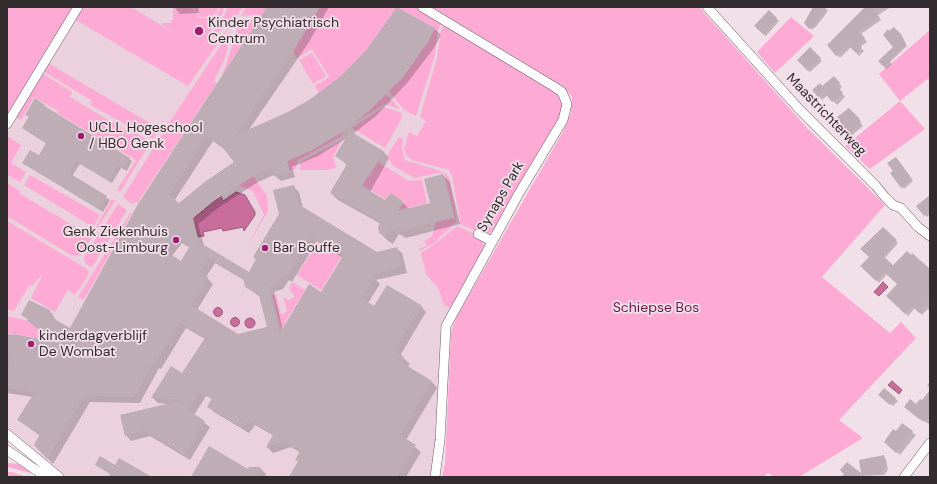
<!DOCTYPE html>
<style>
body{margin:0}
#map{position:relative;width:937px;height:484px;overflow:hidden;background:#f2e0e8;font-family:"DM Sans",sans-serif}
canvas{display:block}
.frame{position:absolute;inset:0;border:8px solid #332c2f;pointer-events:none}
</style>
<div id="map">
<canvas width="937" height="484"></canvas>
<div class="frame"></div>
</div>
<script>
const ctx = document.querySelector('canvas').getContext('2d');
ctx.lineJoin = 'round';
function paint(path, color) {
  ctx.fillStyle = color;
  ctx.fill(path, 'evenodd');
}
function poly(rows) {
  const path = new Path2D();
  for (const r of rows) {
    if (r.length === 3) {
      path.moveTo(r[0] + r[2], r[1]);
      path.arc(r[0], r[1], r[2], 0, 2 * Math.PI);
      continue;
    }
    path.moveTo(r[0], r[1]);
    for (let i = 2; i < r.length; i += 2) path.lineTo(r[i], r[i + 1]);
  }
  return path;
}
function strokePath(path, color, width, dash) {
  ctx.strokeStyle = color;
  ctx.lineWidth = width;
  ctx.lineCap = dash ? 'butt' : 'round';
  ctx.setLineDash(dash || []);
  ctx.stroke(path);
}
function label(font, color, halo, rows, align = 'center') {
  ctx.font = font + ' "DM Sans",sans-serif';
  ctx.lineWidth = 3.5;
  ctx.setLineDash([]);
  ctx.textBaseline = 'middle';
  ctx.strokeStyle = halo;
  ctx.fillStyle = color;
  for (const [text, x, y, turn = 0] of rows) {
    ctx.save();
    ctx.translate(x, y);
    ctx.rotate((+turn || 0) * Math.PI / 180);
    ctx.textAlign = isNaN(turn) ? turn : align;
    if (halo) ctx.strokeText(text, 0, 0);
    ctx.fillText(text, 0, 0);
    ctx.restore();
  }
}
const built = poly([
 [81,7,416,7,449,26,496,224,442,327,434,461,431,477,64,477,7,427,7,133]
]);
const green = poly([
 [7,7,73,7,7,117],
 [81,7,131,7,176,34,160,23,170,23,173,19,173,8,193,8,194,11,201,18,213,18,219,12,220,7,224,7,222,14,210,32,210,40,216,41,229,28,188,86,74,19],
 [195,7,218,7,217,12,212,16,201,17,195,11],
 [227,7,243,7,236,18,232,19,213,38,212,34,226,12],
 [246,7,267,7,260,18,255,15,241,16],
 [320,7,397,7,367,49,341,76,319,93,315,86,329,77,312,49,297,58,293,51],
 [398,7,416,7,442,23,438,29,435,55,416,116,404,110,389,91,413,63,435,28],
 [432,7,699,7,808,129,885,205,822,277,890,333,901,322,916,338,839,420,863,438,799,477,774,477,768,473,763,477,442,477,445,463,451,332,457,316,564,130,571,113,572,97,564,87],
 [791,17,814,36,775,73,757,52],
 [254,19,258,21,223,76,222,75,227,62,240,20],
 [445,24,556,92,560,97,562,105,561,115,497,228,489,233,478,232,458,223,460,221,452,176,449,170,412,160,406,155,404,149,409,132,417,136,426,121,420,117,437,58,441,30],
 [930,30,930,77,900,101,925,129,870,169,845,146,900,101,879,74],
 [230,31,226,56,214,81,217,83,138,202,132,204,123,197,169,123],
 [312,53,326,76,313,84,299,60],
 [48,63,160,129,153,139,90,105,92,101,43,71],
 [42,73,72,92,70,97,132,134,134,132,151,142,120,192,117,190,136,160,57,113,58,111,34,97,21,120,15,117],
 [386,94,400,109,385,104,355,122],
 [384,107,402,113,401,120,385,148,352,128],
 [344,131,340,137,298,160,296,169,290,171,288,163,279,165,312,150],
 [7,136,21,145,11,163,26,172,20,182,7,175],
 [399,137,403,139,402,149,405,160,444,172,415,178,393,166,387,156],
 [342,140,333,157,336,168,327,170,299,170,301,162,304,160],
 [378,162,409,181,422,180,427,203,399,210,404,201,389,193,385,199,362,185,364,175,369,177],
 [445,172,449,178,457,221,434,243,420,251,419,249,427,246,424,241,432,236,436,222,455,218,444,173],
 [30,175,100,215,93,227,24,185],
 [253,176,267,196,268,209,266,215,248,245,264,215,253,191,238,185],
 [7,183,20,191,19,193,92,237,81,255,77,256,71,255,7,216],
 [112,199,115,201,97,229,95,228],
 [118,204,127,210,93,266,90,267,85,263,84,257],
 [131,212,132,213,84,300,78,297],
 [7,221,87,269,89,274,75,295,68,290,55,312,31,298,43,274,34,284,28,287,14,311,7,309],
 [457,226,477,235,484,245,483,252,450,308,444,305,438,288,426,274,421,253,436,243],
 [318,242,342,256,321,290,297,275],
 [292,282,305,290,285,322,286,326,280,327,272,295,276,294,281,314,285,313,287,311,283,297,289,300,295,297,289,288],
 [7,316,25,320,48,334,45,339,7,333],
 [7,463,22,464,32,471,30,473,7,467],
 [7,472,12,472,27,477,7,477]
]);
const water = poly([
 [236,192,245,195,255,212,255,215,244,231,243,227,223,231,222,228,203,232,204,236,198,237,194,222,191,220,221,196,223,201,236,192],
 [883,282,888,287,879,296,874,292,883,282],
 [218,312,4.5],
 [235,322,4.5],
 [250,323,5],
 [892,381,902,390,899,394,888,385,892,381]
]);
const shadow = poly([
 [174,7,198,7,199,13,180,14],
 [268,7,329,7,309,42,248,131,289,113,310,101,342,77,368,50,397,8,435,29,441,35,434,48,408,82,376,116,353,134,383,151,389,158,370,192,386,201,402,202,409,209,431,204,443,175,450,182,460,224,406,238,399,234,393,244,387,240,380,233,381,224,338,200,331,193,347,165,337,156,347,138,318,156,292,167,295,177,281,181,274,175,258,182,218,208,198,224,204,246,249,274,293,186,299,192,303,208,377,253,396,248,402,253,407,273,376,280,380,284,368,303,374,307,387,286,421,306,426,312,401,354,402,357,410,364,407,367,432,382,437,388,406,440,421,452,406,477,290,477,299,462,301,453,291,447,273,453,267,447,274,436,255,425,249,433,214,412,208,406,212,399,206,396,194,415,210,427,190,460,150,436,131,441,126,435,168,404,158,403,153,398,183,375,205,339,186,328,161,369,159,368,140,403,90,402,53,464,35,445,40,436,19,420,33,397,7,393,7,334,65,345,34,326,22,314,30,301,50,311,57,322,70,329],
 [213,141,227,151,235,163,179,204,174,201],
 [317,241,343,258,322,293,283,330,274,292,283,289,289,280,292,282],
 [182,243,190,248,181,262,172,256],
 [215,263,244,280,246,286,260,297,268,327,238,335,197,310,213,284,206,277],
 [814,7,824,7,828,11,815,28,814,27,812,30,805,23],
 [866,7,891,7,878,15,881,20,861,34,867,42,860,47,864,51,859,56,851,47,840,58,837,55],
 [769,12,779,21,766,36,756,26],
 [889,32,900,34,907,46,890,62,892,64,886,69,879,61,894,47],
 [810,49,822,61,810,72,798,60],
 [837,80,842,87,839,90,845,97,837,105,828,95,822,100,813,90],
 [35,100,132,161,127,171,121,168,112,183,80,164,72,176,110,200,103,212,23,163,39,157,47,144,23,128,29,117,27,114],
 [849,109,861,121,860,122,863,126,851,136,838,117],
 [898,160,913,181,904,189,891,173,894,171],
 [930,199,930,214,927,217,925,215],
 [883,228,898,243,884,259,893,267,930,271,930,312,928,309,922,315,915,308,908,316,888,296,898,284,887,274,879,283,862,266,870,257],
 [930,382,930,388,927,385],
 [884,390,898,401,893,406,881,397],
 [930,392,930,422,928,424,924,420,922,421,908,409,922,402],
 [902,425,916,435,900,455,889,446],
 [883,456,886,459,888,470,884,475,843,477,845,474,847,463,862,475,860,460],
 [250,468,260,468,266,474,265,477,192,477,248,470]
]);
const building = poly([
 [267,7,320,7,292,53,236,135,288,112,309,100,341,76,367,49,397,7,435,28,428,42,403,77,370,110,347,129,312,150,287,161,290,172,274,176,272,168,252,177,212,202,193,218,199,242,249,272,256,259,253,257,279,214,273,190,294,185,298,204,377,252,397,247,402,267,371,275,375,277,362,298,374,306,387,285,421,305,396,348,398,349,396,352,404,357,401,362,432,381,400,435,416,445,397,477,289,477,298,461,295,460,300,451,285,442,266,447,273,435,249,420,243,428,207,407,212,398,200,391,188,410,205,421,184,455,144,431,125,436,120,415,183,400,151,398,171,366,182,373,205,338,180,323,155,364,153,363,134,397,84,396,47,459,34,445,40,434,17,420,34,393,7,388,7,369,11,355,7,354,7,335,13,336,13,334,67,344,27,321,28,319,21,315,29,300,50,310,49,312,53,314,51,317,70,328,138,204],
 [207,136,223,148,234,162,206,181,179,203,169,195],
 [311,236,343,256,321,292,309,284,280,333,268,286,278,284,283,275,286,277],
 [176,238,190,246,181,261,165,251],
 [209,258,243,278,245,287,259,295,267,327,238,334,191,305,208,277,200,272],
 [813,7,827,7,813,27,811,26,809,29,804,23],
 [865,7,872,7,879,17,859,31,865,38,858,44,862,47,856,53,848,45,836,56,827,45],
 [769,10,777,18,764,35,754,26],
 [894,27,901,34,906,44,889,59,891,61,884,67,878,61,893,47,883,35,888,29,889,31],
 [810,47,821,58,808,71,797,60],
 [834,76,840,83,837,86,843,93,832,102,824,92,818,97,812,90,820,83,822,86],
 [35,98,45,105,44,106,130,158,123,168,118,165,109,181,76,161,69,173,107,196,99,209,22,163,30,150,39,155,46,143,22,128,29,116,25,115],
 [849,108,860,119,858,120,861,124,848,134,837,117],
 [350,131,383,151,362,186,385,200,390,193,403,201,397,211,430,203,424,179,443,174,454,217,398,232,391,228,386,238,379,233,378,227,381,222,330,193,347,164,335,156],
 [896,157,912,179,901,188,890,173,893,171,887,163],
 [930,195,930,211,924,216,916,206],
 [883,227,897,240,883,256,893,265,907,251,911,255,912,253,930,269,930,293,926,297,930,302,919,313,912,306,905,314,886,296,897,284,884,272,876,281,860,266,869,257,860,249],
 [884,388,896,398,890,405,878,395],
 [930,390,930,416,925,422,920,418,919,419,904,407,910,399,916,404,920,399,922,400],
 [902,423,913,431,896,453,884,442,893,429,896,431],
 [209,446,248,469,249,467,260,467,259,471,255,477,191,477],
 [884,455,886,467,881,473,857,475,859,477,841,477,844,474,840,470,847,462,861,473,859,460],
 [100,456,115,465,119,458,152,477,108,477,110,474,95,465]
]);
const street = poly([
 [422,7,553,86,562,92,567,104,563,120,518,195,446,326,440,440,435,477],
 [707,7,800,110,876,186,885,197,893,205,901,208,918,227,930,236],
 [7,124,78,7],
 [478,234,492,241],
 [7,434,59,477],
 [7,450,46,477],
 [904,477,930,443]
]);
const markers = [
 [199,31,5,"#9f1d6e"],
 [81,136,4,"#9f1d6e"],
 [176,240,4,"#9f1d6e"],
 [265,248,4,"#9f1d6e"],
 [31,344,4,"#9f1d6e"]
];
const poiNames = [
 ["Kinder Psychiatrisch",208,23],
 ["Centrum",208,39],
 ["UCLL Hogeschool",89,128],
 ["/ HBO Genk",89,144],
 ["Genk Ziekenhuis",168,232,"right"],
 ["Oost-Limburg",168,248,"right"],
 ["Bar Bouffe",273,248],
 ["kinderdagverblijf",39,336],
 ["De Wombat",39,352]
];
const streetNames = [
 ["Maastrichterweg",826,115,46],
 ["Synaps Park",501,197,-60]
];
const parkNames = [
 ["Schiepse Bos",656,308]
];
paint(built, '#ead1dd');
paint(green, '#fdabd4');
paint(water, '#c96d9d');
strokePath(water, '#9c5a7c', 1);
paint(shadow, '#0003');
paint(building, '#beadb5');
strokePath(street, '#6c5d64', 10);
strokePath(street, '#fff', 9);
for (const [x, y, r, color] of markers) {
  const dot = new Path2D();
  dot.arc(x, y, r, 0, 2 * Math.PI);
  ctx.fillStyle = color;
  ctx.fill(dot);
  strokePath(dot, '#f2e0e8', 1.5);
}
label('14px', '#332c2f', '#f2e0e8', poiNames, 'left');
label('14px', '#332c2f', '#f2e0e8', streetNames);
label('14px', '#691648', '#f2e0e8', parkNames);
</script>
